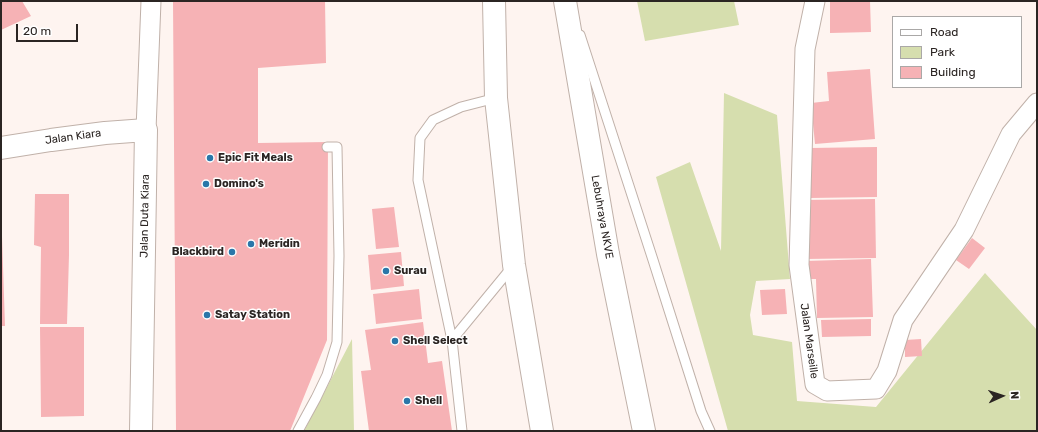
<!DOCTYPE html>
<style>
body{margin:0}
#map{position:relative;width:1038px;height:432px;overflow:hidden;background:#fef4f0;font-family:Rubik,sans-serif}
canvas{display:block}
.frame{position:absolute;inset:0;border:2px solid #2b2523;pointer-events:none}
.legend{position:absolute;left:892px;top:16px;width:130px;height:72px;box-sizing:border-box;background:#fff;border:1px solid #aaa8a7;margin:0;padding:5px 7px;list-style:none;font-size:12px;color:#2b2523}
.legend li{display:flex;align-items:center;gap:8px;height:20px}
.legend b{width:20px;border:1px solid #aaa8a7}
.north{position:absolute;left:982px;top:376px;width:40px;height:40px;-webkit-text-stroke:3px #fff;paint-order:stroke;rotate:87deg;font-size:11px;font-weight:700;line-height:16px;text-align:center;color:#2b2523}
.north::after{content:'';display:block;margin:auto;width:14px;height:18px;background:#2b2523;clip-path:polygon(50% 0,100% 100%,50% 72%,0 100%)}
.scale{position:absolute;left:16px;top:24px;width:62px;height:18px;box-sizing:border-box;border:2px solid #2b2523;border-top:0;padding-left:5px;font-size:12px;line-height:14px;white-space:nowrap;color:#2b2523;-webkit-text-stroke:3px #fff;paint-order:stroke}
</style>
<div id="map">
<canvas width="1038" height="432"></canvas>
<div class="frame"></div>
<ul class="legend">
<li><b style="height:5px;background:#fff"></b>Road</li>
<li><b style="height:11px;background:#d6deae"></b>Park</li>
<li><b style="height:11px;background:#f6b2b5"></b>Building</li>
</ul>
<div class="north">N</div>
<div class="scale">20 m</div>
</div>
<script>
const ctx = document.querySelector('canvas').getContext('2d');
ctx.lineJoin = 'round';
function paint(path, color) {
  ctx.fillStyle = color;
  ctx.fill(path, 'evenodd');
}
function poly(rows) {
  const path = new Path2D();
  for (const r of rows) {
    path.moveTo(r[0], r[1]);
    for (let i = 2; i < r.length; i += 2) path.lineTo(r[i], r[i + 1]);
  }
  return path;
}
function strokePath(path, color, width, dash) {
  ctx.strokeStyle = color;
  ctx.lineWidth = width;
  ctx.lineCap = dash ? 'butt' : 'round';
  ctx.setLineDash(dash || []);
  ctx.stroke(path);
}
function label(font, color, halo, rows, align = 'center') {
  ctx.font = font + ' Rubik,sans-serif';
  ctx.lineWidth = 3;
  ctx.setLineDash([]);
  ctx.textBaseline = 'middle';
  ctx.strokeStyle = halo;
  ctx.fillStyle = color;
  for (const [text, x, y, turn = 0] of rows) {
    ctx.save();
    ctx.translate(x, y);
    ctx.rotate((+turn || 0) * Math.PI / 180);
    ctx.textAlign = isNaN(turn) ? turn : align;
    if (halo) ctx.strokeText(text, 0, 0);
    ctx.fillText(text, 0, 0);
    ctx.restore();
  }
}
const green = poly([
 [637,1,734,1,739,25,645,41],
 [724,93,777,115,790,279,756,281,750,315,753,335,792,342,797,401,876,407,985,273,1037,330,1037,431,728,431,656,177,690,162,721,251],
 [352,339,354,431,304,431]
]);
const building = poly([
 [1,1,22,1,31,16,1,30],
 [173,1,325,1,326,63,258,68,258,143,328,142,327,340,290,431,176,431],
 [830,1,870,1,871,32,830,33],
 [870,69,875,139,815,144,811,103,829,101,827,72],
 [877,147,877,197,810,198,810,148],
 [35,194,69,194,69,255,67,324,40,324,41,247,34,245],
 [875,199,876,258,805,259,805,200],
 [394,207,399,247,376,249,372,209],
 [1,236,2,236,5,326,1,326],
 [972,238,985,248,969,269,956,260],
 [401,252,404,286,371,290,368,255],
 [871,259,873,317,817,318,816,279,805,279,805,261],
 [419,289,422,319,376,324,373,294],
 [785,289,787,314,762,315,760,290],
 [871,319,871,336,822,337,821,320],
 [423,322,428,363,442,361,452,431,369,431,361,371,371,370,365,330],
 [40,327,84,327,84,416,41,417],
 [921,339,922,356,905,357,905,340]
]);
const lane = poly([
 [580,35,653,260,701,411,710,431],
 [452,340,512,267],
 [298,431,316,398,327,375,337,342,339,256,337,147,327,147],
 [462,431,452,340,418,180,420,138,433,120,461,107,496,98]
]);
const street = poly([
 [815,1,805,49,799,265,815,384,827,391,876,389,887,371,903,320,964,230,1011,134,1037,103],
 [146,130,151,1]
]);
const secondary = poly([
 [1,148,51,140,105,133,146,130,141,431]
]);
const highway = poly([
 [494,1,496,98,514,265,542,431],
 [565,1,608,254,644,431]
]);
const markers = [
 [210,158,4,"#2a77a9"],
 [206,184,4,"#2a77a9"],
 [251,244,4,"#2a77a9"],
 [232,252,4,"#2a77a9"],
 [386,271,4,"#2a77a9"],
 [207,315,4,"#2a77a9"],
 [395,341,4,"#2a77a9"],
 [407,401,4,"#2a77a9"]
];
const streetNames = [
 ["Jalan Kiara",73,137,-8],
 ["Jalan Duta Kiara",145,216,-89],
 ["Lebuhraya NKVE",602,217,80],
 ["Jalan Marseille",809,341,82]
];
const poiNames = [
 ["Epic Fit Meals",218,158],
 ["Domino's",214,184],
 ["Meridin",259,244],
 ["Blackbird",224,252,"right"],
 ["Surau",394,271],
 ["Satay Station",215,315],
 ["Shell Select",403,341],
 ["Shell",415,401]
];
paint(green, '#d6deae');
paint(building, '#f6b2b5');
strokePath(lane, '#c0b1a9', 11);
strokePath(street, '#c0b1a9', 21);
strokePath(secondary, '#c0b1a9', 24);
strokePath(highway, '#c0b1a9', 24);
strokePath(lane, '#fff', 9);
strokePath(street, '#fff', 19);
strokePath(secondary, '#fff', 22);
strokePath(highway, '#fff', 22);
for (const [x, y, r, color] of markers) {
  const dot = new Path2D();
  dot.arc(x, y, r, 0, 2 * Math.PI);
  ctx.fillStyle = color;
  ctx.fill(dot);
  strokePath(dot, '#fff', 1.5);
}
label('11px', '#2b2523', '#fff', streetNames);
label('bold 11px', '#2b2523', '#fff', poiNames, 'left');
</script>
